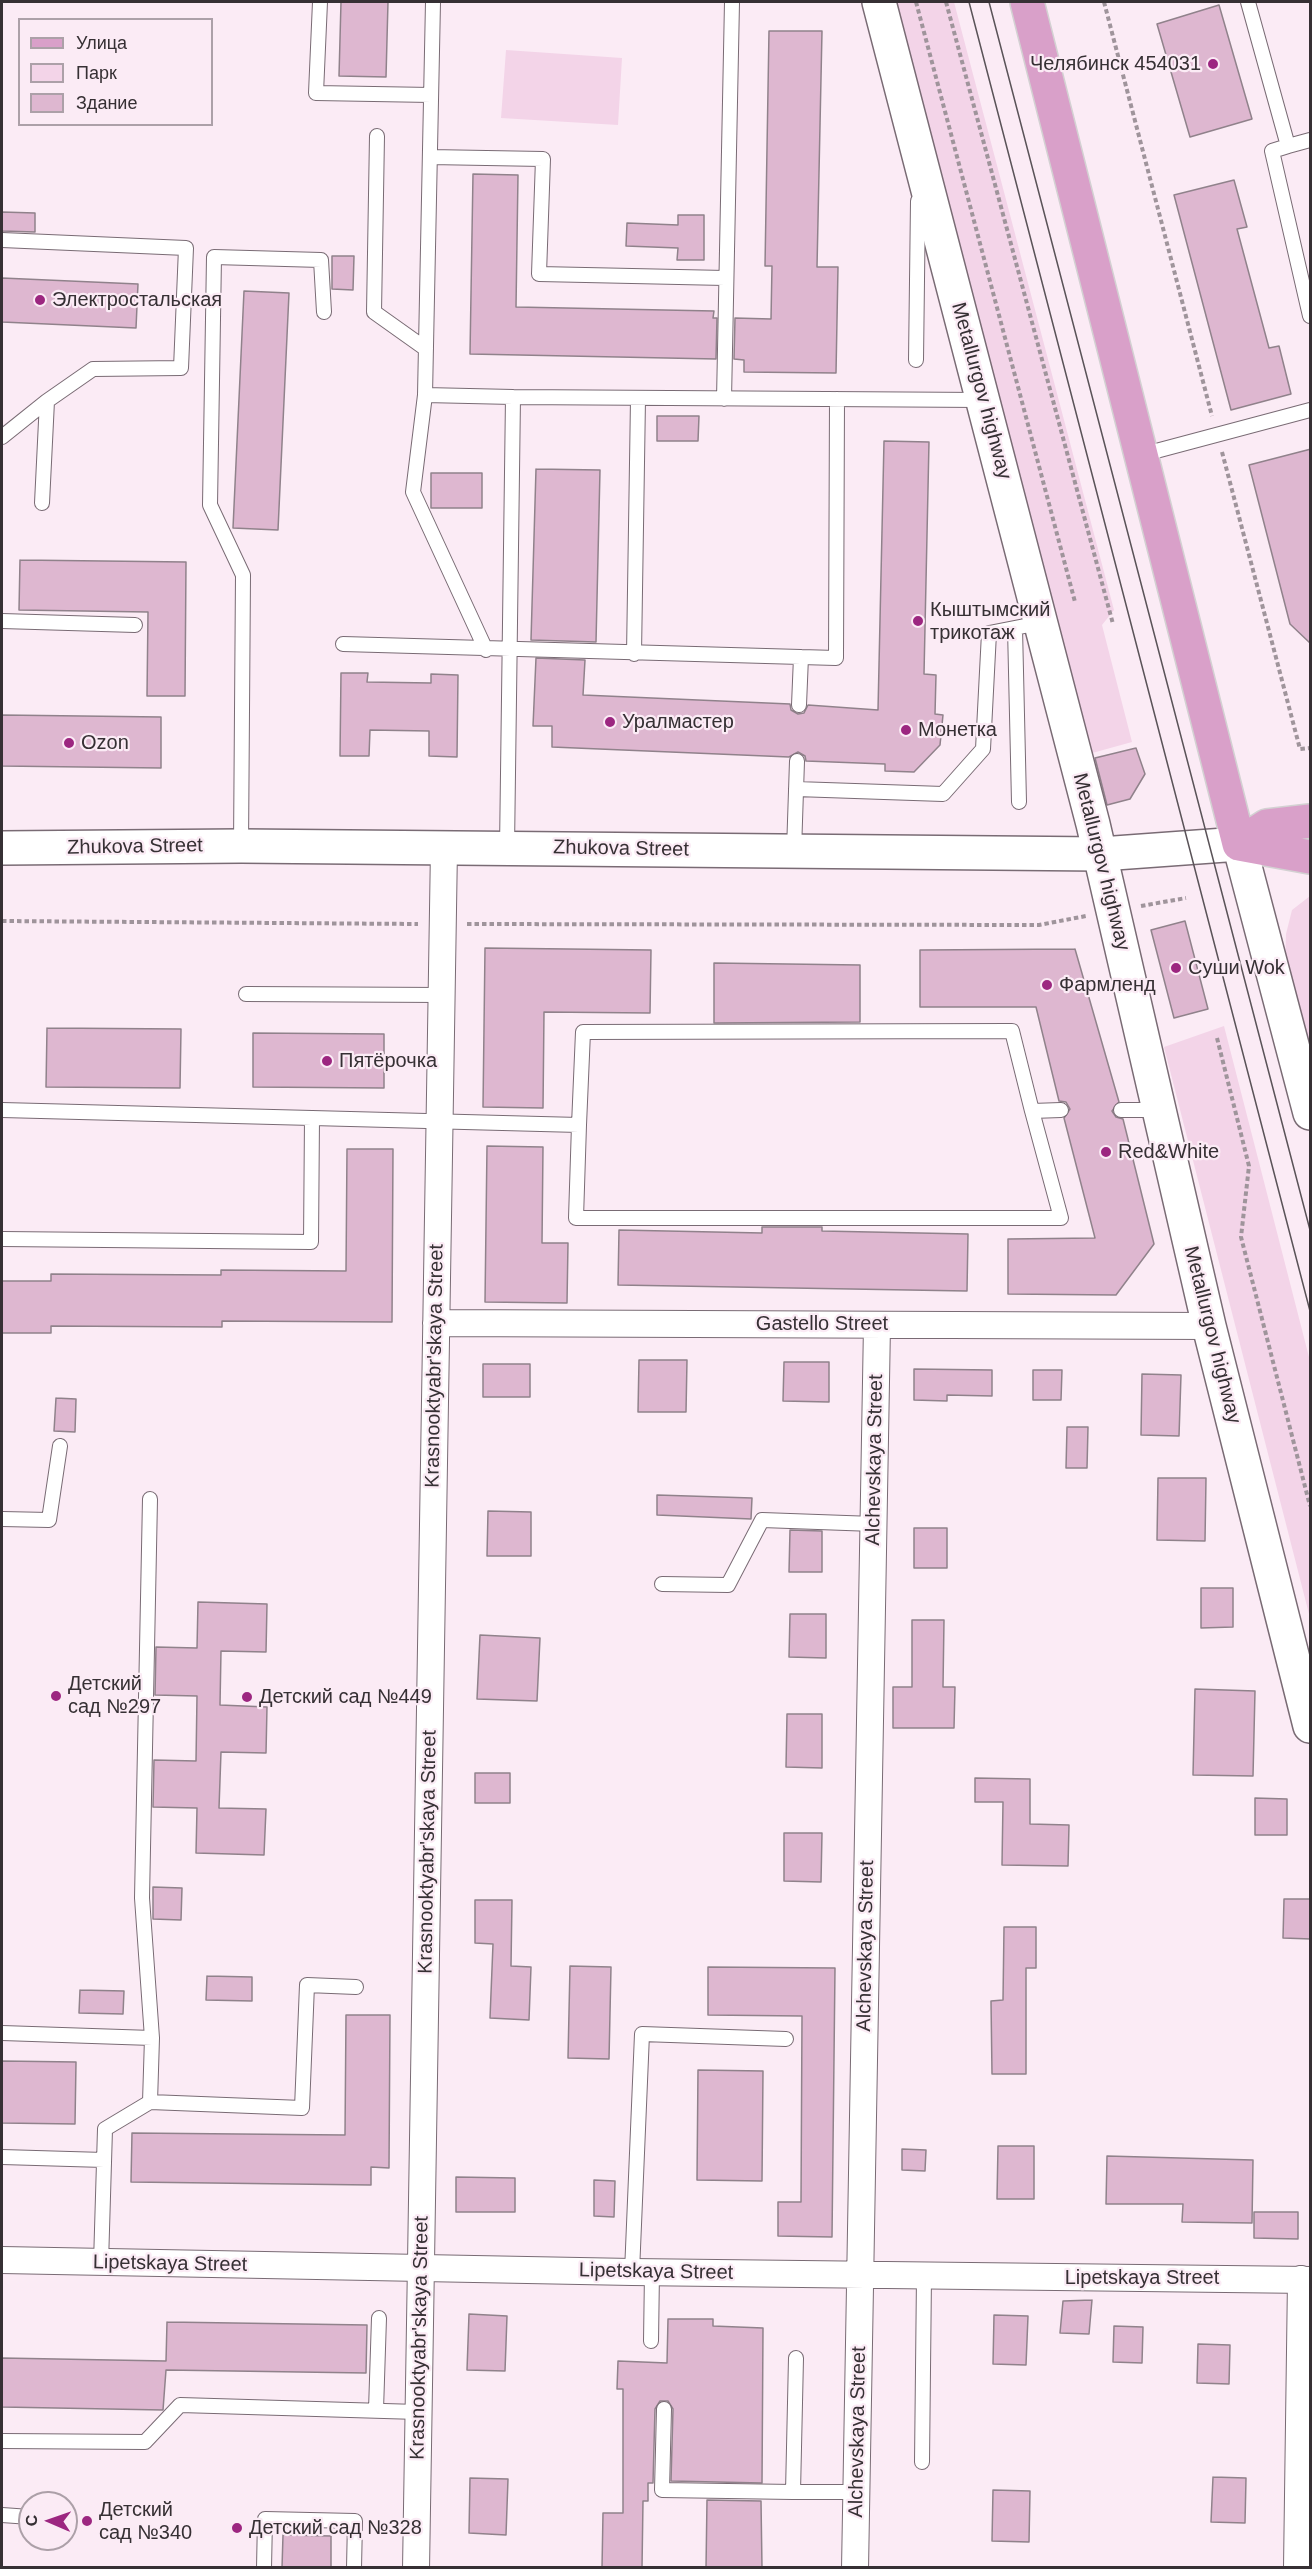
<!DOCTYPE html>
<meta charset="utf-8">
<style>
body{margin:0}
#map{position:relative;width:1312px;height:2569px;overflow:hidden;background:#fbebf5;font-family:Helvetica,sans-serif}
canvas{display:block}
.frame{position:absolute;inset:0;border:3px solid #363034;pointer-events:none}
.legend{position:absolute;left:18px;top:18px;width:195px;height:108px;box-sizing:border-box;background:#fbebf5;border:2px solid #aca0a8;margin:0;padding:8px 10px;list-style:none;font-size:18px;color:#363034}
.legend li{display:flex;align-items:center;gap:12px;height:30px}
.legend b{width:30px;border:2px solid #aca0a8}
.north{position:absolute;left:18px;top:2491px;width:60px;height:60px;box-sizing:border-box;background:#fbebf5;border:2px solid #aca0a8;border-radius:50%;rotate:272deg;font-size:16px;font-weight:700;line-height:24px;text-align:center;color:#363034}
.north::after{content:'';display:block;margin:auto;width:21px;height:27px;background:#9c2680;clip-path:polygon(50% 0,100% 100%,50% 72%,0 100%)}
</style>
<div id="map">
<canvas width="1312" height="2569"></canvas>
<div class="frame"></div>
<ul class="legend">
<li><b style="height:8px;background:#d9a0c9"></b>Улица</li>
<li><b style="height:16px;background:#f3d4e8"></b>Парк</li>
<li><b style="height:16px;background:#deb7d0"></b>Здание</li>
</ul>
<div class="north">С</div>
</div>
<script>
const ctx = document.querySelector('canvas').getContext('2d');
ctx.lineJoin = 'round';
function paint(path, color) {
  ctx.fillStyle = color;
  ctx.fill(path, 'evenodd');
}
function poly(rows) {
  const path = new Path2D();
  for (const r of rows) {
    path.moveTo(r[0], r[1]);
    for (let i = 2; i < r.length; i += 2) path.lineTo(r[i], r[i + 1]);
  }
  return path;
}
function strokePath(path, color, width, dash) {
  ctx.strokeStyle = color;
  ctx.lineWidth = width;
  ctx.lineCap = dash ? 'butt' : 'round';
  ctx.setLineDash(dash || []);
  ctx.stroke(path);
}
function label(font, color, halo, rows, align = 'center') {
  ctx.font = font + ' Helvetica,sans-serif';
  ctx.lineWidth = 4.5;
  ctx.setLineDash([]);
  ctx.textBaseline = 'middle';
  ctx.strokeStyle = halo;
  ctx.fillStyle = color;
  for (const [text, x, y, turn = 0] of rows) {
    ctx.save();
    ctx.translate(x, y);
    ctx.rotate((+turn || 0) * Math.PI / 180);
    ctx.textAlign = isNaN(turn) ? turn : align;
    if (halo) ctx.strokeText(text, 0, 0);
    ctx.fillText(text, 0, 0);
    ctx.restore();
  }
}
const green = poly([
 [887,2,954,2,1114,610,1102,625,1132,742,1085,755],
 [506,50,622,58,618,125,501,118],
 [1310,896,1310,1064,1285,967,1286,934,1292,910],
 [1224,1026,1310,1361,1310,1618,1164,1047]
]);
const building = poly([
 [341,2,388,2,386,77,339,76,341,2],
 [1219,5,1252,119,1190,137,1157,24,1219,5],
 [769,31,822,31,817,267,838,267,836,373,744,372,744,360,734,359,735,318,771,319,772,266,765,266,769,31],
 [473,174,518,175,516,307,714,311,713,318,717,318,716,359,470,354,473,174],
 [1234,180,1247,227,1237,229,1269,348,1279,346,1291,394,1231,410,1174,195,1234,180],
 [2,212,35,213,35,232,2,231,2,212],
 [678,215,704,215,704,260,677,260,678,248,626,246,627,223,678,225,678,215],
 [332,256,354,256,353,290,332,289,332,256],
 [2,278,138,284,136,328,2,322,2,278],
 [244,291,289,293,278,530,233,528,244,291],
 [657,416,699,416,698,441,657,441,657,416],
 [884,441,929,442,924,674,936,675,935,714,943,715,940,745,914,772,885,771,885,764,806,761,805,756,798,752,789,757,552,747,552,726,533,726,536,658,585,660,583,695,790,704,791,710,798,714,804,713,808,705,878,710,884,441],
 [1311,449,1311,644,1290,624,1249,465,1311,449],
 [536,469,600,470,596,642,531,640,536,469],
 [431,473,482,473,482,508,431,508,431,473],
 [20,560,186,562,185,696,147,696,148,612,19,610,20,560],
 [341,673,368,673,367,682,431,683,431,674,458,675,457,757,429,756,429,731,370,730,369,756,340,756,341,673],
 [2,715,161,717,161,768,2,766,2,715],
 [1136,748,1145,774,1130,799,1107,805,1095,758,1136,748],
 [1185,921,1208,1009,1174,1018,1151,930,1185,921],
 [485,948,651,950,650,1013,544,1012,543,1108,483,1107,485,948],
 [1075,949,1119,1102,1112,1111,1116,1117,1123,1119,1154,1244,1116,1295,1008,1294,1008,1239,1095,1238,1064,1118,1070,1109,1066,1102,1059,1101,1036,1007,920,1007,920,950,1075,949],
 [714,963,860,965,860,1022,714,1023,714,963],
 [47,1028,181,1029,180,1088,46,1087,47,1028],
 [253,1033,384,1034,384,1088,253,1087,253,1033],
 [487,1146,543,1147,542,1243,568,1243,567,1303,485,1302,487,1146],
 [347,1149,393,1149,392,1322,222,1321,222,1327,51,1326,51,1333,2,1333,2,1281,51,1281,51,1274,221,1275,221,1270,346,1271,347,1149],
 [762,1227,822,1227,822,1231,968,1234,967,1291,618,1285,619,1230,762,1233,762,1227],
 [639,1360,687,1360,686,1412,638,1412,639,1360],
 [784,1362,829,1362,829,1402,783,1401,784,1362],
 [483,1364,530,1364,530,1397,483,1397,483,1364],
 [914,1369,992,1370,992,1396,947,1395,947,1401,914,1400,914,1369],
 [1033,1370,1062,1370,1061,1400,1033,1400,1033,1370],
 [1142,1374,1181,1375,1179,1436,1141,1435,1142,1374],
 [56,1398,76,1399,75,1432,54,1431,56,1398],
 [1067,1427,1088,1427,1087,1468,1066,1468,1067,1427],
 [1158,1478,1206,1478,1205,1541,1157,1540,1158,1478],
 [657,1495,752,1498,751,1519,657,1515,657,1495],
 [488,1511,531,1512,531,1556,487,1556,488,1511],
 [914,1528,947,1528,947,1568,914,1568,914,1528],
 [790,1530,822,1531,822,1572,789,1572,790,1530],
 [1201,1588,1233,1588,1233,1627,1201,1628,1201,1588],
 [198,1602,267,1604,266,1652,221,1651,220,1705,267,1707,266,1753,221,1752,219,1808,266,1809,264,1855,196,1853,197,1808,153,1807,154,1760,196,1761,197,1696,155,1695,156,1647,197,1648,198,1602],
 [790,1614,826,1614,826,1658,789,1657,790,1614],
 [912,1620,944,1620,943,1687,955,1687,954,1728,893,1728,893,1687,912,1687,912,1620],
 [480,1635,540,1638,537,1701,477,1699,480,1635],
 [1195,1689,1255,1691,1253,1776,1193,1775,1195,1689],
 [787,1714,822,1714,822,1768,786,1767,787,1714],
 [475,1773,510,1773,510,1803,475,1803,475,1773],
 [975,1778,1030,1779,1030,1824,1069,1825,1068,1866,1002,1865,1003,1802,975,1802,975,1778],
 [1255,1798,1287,1799,1287,1835,1255,1835,1255,1798],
 [784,1833,822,1833,821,1882,784,1881,784,1833],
 [153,1887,182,1888,181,1920,153,1919,153,1887],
 [1284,1899,1311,1899,1311,1939,1283,1938,1284,1899],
 [475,1900,512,1900,511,1966,531,1967,529,2020,490,2018,493,1944,475,1943,475,1900],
 [1004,1927,1036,1927,1036,1968,1026,1968,1026,2074,992,2074,991,2001,1003,2000,1004,1927],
 [570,1966,611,1967,609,2059,568,2058,570,1966],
 [708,1967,835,1968,832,2237,778,2236,778,2202,801,2202,802,2016,708,2015,708,1967],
 [207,1976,252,1977,252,2001,206,2000,207,1976],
 [80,1990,124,1991,123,2014,79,2013,80,1990],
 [346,2015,390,2015,389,2168,371,2167,371,2185,131,2182,132,2133,345,2135,346,2015],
 [2,2061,76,2062,75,2124,2,2123,2,2061],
 [698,2070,763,2071,762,2181,697,2180,698,2070],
 [998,2146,1034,2146,1034,2199,997,2199,998,2146],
 [902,2149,926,2150,925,2171,902,2170,902,2149],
 [1107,2156,1253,2160,1252,2223,1182,2222,1183,2204,1106,2204,1107,2156],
 [456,2177,515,2178,515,2212,456,2212,456,2177],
 [594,2180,615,2181,614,2217,594,2216,594,2180],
 [1254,2212,1298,2212,1298,2239,1254,2238,1254,2212],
 [1092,2300,1089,2334,1060,2333,1063,2301,1092,2300],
 [469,2314,507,2316,505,2371,467,2370,469,2314],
 [994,2315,1028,2316,1026,2365,993,2364,994,2315],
 [668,2319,713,2319,713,2326,763,2328,762,2483,671,2481,673,2409,668,2401,660,2401,655,2409,653,2483,648,2483,648,2501,643,2501,642,2568,602,2568,603,2513,623,2513,623,2389,617,2389,618,2361,667,2363,668,2319],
 [167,2322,367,2325,366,2373,166,2370,163,2410,2,2407,2,2358,166,2361,167,2322],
 [1114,2326,1143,2327,1142,2363,1113,2362,1114,2326],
 [1198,2344,1230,2345,1229,2384,1197,2383,1198,2344],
 [1213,2477,1246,2478,1245,2523,1211,2522,1213,2477],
 [470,2478,508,2479,506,2535,469,2533,470,2478],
 [993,2490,1030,2491,1029,2542,992,2541,993,2490],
 [707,2500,761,2501,762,2568,706,2568,707,2500],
 [283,2535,331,2536,331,2568,282,2568,283,2535]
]);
const path = poly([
 [916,2,1075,602],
 [946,2,1113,624],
 [1104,2,1212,416],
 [1222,452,1300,749,1310,748],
 [1141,906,1186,898],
 [2,921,418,924],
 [467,924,1039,925,1086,916],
 [1217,1038,1249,1166,1241,1237,1310,1506]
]);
const service = poly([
 [320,2,316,93,431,95],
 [433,2,425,395,513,397,507,848],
 [1248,2,1288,146,1272,151,1310,316],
 [377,136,374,312,426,349],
 [1288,146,1310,140],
 [430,157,543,159,539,274,725,278],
 [2,240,186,248,181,368,93,369,47,401,2,437],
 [916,360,918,201],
 [425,395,413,492,486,650],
 [513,397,982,400],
 [724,399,732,2],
 [1141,455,1310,410],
 [42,503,47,401],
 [2,621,135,625],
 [1015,628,1019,802],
 [343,644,836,658,837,399],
 [634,654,638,399],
 [799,705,801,657],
 [796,789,943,794,983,749,989,633,1040,623],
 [241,846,243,575,210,505,214,257,321,260,324,312],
 [794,851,797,761],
 [246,994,442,995],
 [2,1110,312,1118],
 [1121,1110,1159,1110],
 [579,1125,583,1032,1012,1031,1032,1111,1061,1110],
 [2,1239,311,1242,312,1118,579,1125,576,1218,1061,1218,1032,1111],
 [150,1499,142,1898,152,2038],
 [2,1519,49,1520,60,1446],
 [662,1584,728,1585,762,1520,874,1524],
 [2,2033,152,2038,150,2102,302,2108,307,1985,356,1987],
 [2,2157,104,2160],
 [101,2263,105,2129,150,2102],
 [632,2272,642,2034,786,2039],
 [651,2341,652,2272],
 [796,2358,793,2492,857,2492],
 [664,2409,662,2490,793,2492],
 [376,2410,379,2318],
 [2,2441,145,2442,180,2405,418,2412],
 [922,2462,924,2276],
 [2,2515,30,2517],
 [264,2568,265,2519,355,2521,354,2568]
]);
const minor = poly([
 [436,1323,1209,1326],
 [2,2260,632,2272,1310,2280],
 [416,2568,444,848],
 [855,2568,877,1325],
 [1297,2568,1301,2279]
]);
const tertiary = poly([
 [879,2,1093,824,1209,1326,1310,1726]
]);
const secondary = poly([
 [2,848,241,846,1101,854,1239,844,1310,1113]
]);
const primary = poly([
 [1027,2,1239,844],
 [1239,844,1267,826,1310,821],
 [1239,844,1310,857]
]);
const tram = poly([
 [969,2,1310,1311],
 [989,2,1310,1230]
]);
const markers = [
 [1213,64,6,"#9c2680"],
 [40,300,6,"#9c2680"],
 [918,621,6,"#9c2680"],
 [610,722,6,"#9c2680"],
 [906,730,6,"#9c2680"],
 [69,743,6,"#9c2680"],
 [1176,968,6,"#9c2680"],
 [1047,985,6,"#9c2680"],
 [327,1061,6,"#9c2680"],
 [1106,1152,6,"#9c2680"],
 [56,1696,6,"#9c2680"],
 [247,1697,6,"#9c2680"],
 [87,2521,6,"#9c2680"],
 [237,2528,6,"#9c2680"]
];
const poiNames = [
 ["Челябинск 454031",1201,64,"right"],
 ["Электростальская",52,300],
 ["Кыштымский",930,610],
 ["трикотаж",930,633],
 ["Уралмастер",622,722],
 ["Монетка",918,730],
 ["Ozon",81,743],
 ["Суши Wok",1188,968],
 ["Фармленд",1059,985],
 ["Пятёрочка",339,1061],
 ["Red&White",1118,1152],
 ["Детский",68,1684],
 ["сад №297",68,1707],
 ["Детский сад №449",259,1697],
 ["Детский",99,2510],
 ["сад №340",99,2533],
 ["Детский сад №328",249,2528]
];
const streetNames = [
 ["Metallurgov highway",981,391,75],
 ["Zhukova Street",135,847,-1],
 ["Zhukova Street",621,849,1],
 ["Metallurgov highway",1101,862,76],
 ["Gastello Street",822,1324],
 ["Metallurgov highway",1212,1335,76],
 ["Krasnooktyabr'skaya Street",435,1366,-89],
 ["Alchevskaya Street",875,1460,-89],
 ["Krasnooktyabr'skaya Street",428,1852,-89],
 ["Alchevskaya Street",866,1946,-89],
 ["Lipetskaya Street",170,2264,1],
 ["Lipetskaya Street",656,2272,1],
 ["Lipetskaya Street",1142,2278],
 ["Krasnooktyabr'skaya Street",420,2338,-89],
 ["Alchevskaya Street",858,2432,-89]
];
paint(green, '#f3d4e8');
paint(building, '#deb7d0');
strokePath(building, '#90828b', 1.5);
strokePath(service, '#796b74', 16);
strokePath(minor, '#796b74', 28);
strokePath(tertiary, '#796b74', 36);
strokePath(secondary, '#796b74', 36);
strokePath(primary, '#d3d1d2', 36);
strokePath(path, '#9f949b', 4, [4.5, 3]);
strokePath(service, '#fff', 14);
strokePath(minor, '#fff', 26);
strokePath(tertiary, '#fff', 33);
strokePath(secondary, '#fff', 33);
strokePath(primary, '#d9a0c9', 33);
strokePath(tram, '#5a5358', 1.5);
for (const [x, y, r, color] of markers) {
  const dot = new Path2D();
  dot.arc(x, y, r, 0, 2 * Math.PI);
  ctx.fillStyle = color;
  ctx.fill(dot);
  strokePath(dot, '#fbebf5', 2);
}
label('20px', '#363034', '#fbebf5', poiNames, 'left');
label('20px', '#363034', '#fbebf5', streetNames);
</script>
